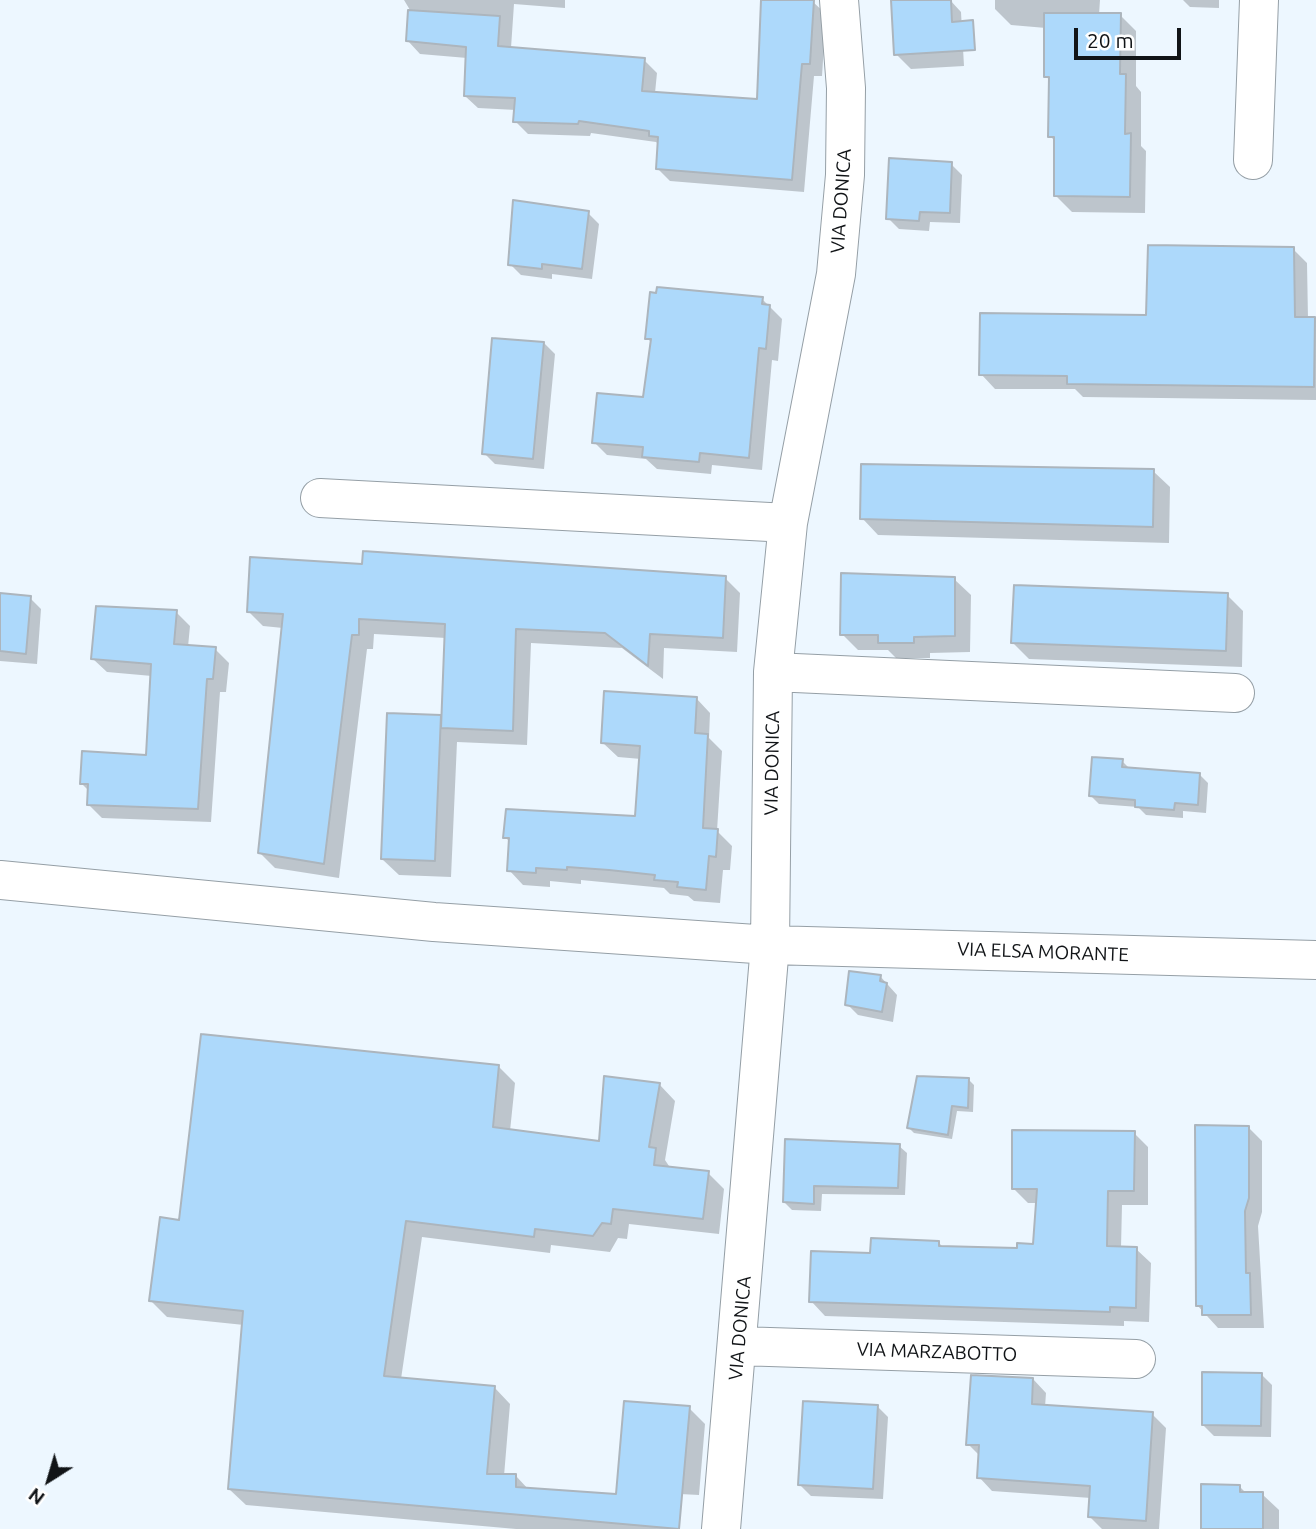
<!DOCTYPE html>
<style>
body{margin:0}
#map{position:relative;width:1316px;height:1529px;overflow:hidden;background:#edf7ff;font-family:Ubuntu,sans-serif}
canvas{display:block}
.north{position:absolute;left:14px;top:1445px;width:70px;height:70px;-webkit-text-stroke:5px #fff;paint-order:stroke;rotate:217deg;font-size:19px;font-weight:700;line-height:28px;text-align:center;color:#111417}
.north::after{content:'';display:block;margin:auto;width:24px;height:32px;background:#111417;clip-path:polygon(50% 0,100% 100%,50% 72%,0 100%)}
.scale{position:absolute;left:1074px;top:28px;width:107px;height:32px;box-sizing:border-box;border:4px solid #111417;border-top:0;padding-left:9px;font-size:21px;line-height:24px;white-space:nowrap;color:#111417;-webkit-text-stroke:5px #fff;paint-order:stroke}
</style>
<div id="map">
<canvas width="1316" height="1529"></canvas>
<div class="north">N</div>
<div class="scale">20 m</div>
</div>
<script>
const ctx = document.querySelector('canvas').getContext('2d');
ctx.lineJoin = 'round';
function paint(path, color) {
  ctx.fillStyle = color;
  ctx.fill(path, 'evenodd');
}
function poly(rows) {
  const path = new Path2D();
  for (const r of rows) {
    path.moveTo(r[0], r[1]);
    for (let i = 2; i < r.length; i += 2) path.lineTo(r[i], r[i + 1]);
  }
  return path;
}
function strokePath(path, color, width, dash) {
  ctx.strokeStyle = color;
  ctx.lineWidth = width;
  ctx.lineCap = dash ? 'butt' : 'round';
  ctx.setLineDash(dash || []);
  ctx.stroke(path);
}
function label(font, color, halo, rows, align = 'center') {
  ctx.font = font + ' Ubuntu,sans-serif';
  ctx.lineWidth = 7;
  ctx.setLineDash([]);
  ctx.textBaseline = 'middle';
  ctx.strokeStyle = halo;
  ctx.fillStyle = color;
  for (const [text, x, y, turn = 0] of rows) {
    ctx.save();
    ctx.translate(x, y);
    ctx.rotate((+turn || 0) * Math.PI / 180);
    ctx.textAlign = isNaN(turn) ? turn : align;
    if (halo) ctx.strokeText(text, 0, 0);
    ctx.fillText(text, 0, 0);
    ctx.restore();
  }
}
const shadow = poly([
 [404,0,565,0,565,8,514,4,511,48,644,60,657,73,655,93,758,101,763,0,813,2,826,14,822,76,814,76,804,192,670,181,658,169,660,145,656,142,591,133,590,136,528,134,515,121,516,110,478,108,465,96,467,58,420,54,408,41,410,10],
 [893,0,950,0,961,12,964,66,911,69,896,54],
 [995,0,1100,0,1099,15,1120,15,1136,31,1136,86,1141,92,1141,146,1146,151,1145,213,1072,212,1055,195,1056,142,1050,136,1051,81,1045,76,1046,28,1011,25,995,9],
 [1183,0,1219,0,1219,8,1190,7],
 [951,164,962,175,960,223,930,222,929,231,899,229,888,218],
 [588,213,599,224,592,279,552,274,552,279,521,275,510,264],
 [1293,249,1307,263,1308,319,1316,320,1316,400,1083,397,1075,389,995,389,981,374,1148,317],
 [762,299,782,319,778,361,772,360,762,470,712,465,711,474,657,469,646,459,607,455,594,442,644,399,652,343,647,338],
 [544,343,555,354,544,469,495,464,484,453],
 [1153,471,1170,487,1169,543,878,535,862,518],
 [364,566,725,578,740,593,737,652,664,648,663,679,622,648,531,643,527,745,457,742,451,877,399,875,382,859,389,715,443,717,446,638,374,634,373,649,367,649,339,878,275,868,260,853,283,628,263,626,248,611],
 [954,579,971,595,970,652,930,653,930,658,896,658,888,650,858,650,842,634],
 [0,595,30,598,41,609,37,664,0,661],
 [1227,595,1243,611,1242,667,1029,659,1013,643],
 [176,612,190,626,188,647,215,649,229,663,226,692,220,692,211,822,102,818,88,804,89,791,81,783,148,757,152,676,107,672,93,659],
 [696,698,710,713,709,738,722,751,717,831,732,846,730,870,723,870,720,903,694,901,688,896,670,894,664,888,581,880,581,884,550,881,550,887,523,885,509,870,511,843,505,837,636,818,641,759,618,757,603,743],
 [1122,761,1130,769,1199,774,1208,783,1206,813,1183,811,1183,818,1146,815,1138,807,1099,804,1090,795],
 [880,976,897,995,893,1022,858,1015,847,1004],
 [499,1067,515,1083,510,1131,601,1143,659,1084,675,1101,665,1160,671,1169,708,1173,724,1189,719,1234,629,1224,627,1239,618,1238,610,1252,551,1245,550,1253,422,1237,401,1379,494,1387,510,1404,504,1476,516,1476,529,1490,618,1496,689,1408,705,1424,699,1495,680,1494,677,1529,516,1529,246,1505,229,1489,244,1325,167,1317,151,1301,180,1222],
 [969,1080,974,1085,973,1112,957,1111,952,1139,914,1133,909,1128],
 [1248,1127,1262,1141,1262,1212,1258,1226,1264,1328,1218,1328,1197,1305],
 [1134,1133,1148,1147,1148,1205,1122,1205,1121,1248,1136,1249,1151,1263,1149,1322,1124,1321,1124,1326,825,1316,811,1301,872,1255,938,1242,944,1248,1019,1250,1034,1245,1037,1203,1028,1203,1013,1188],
 [787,1141,899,1146,907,1153,905,1195,822,1194,821,1211,792,1210,784,1202],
 [1261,1374,1272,1385,1271,1437,1214,1436,1203,1425],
 [1033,1379,1046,1393,1045,1407,1152,1414,1166,1428,1159,1529,1102,1529,1089,1516,1091,1498,992,1491,979,1477,980,1456,968,1444],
 [877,1406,888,1417,883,1499,811,1496,800,1485],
 [1239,1486,1247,1494,1262,1494,1279,1510,1279,1529,1201,1529]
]);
const building = poly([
 [761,0,814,0,810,64,802,64,792,180,656,169,658,137,649,136,649,131,579,121,578,124,513,122,515,98,464,96,466,47,406,41,408,10,500,16,498,46,645,58,642,91,757,99,761,0],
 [891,0,951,0,952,22,973,20,975,50,894,55,891,0],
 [1044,13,1121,13,1120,74,1126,74,1125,134,1131,133,1130,197,1054,196,1054,137,1048,137,1049,77,1044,77,1044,13],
 [889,158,952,162,950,213,920,212,919,221,886,219,889,158],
 [513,200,589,211,582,269,542,264,542,269,508,265,513,200],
 [1148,245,1294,247,1295,317,1315,317,1314,387,1067,384,1067,376,979,375,980,313,1146,315,1148,245],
 [657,287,763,297,762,304,770,305,766,349,759,348,749,458,700,453,699,462,642,457,643,447,592,443,597,393,643,397,651,339,645,339,650,292,656,293,657,287],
 [492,338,544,342,533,459,482,454,492,338],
 [861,464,1154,469,1153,527,860,519,861,464],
 [363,551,726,576,723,638,650,634,648,666,605,633,516,629,513,731,441,728,445,624,359,619,359,635,352,635,324,864,258,853,283,614,247,612,250,557,362,564,363,551],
 [841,573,955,577,955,636,914,637,914,643,878,643,878,635,840,635,841,573],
 [1014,585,1228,593,1226,651,1011,643,1014,585],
 [0,593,31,596,26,654,0,651,0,593],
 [96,606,177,610,174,644,216,647,213,679,207,679,198,809,87,805,88,784,80,784,82,751,146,755,151,664,91,659,96,606],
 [604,691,697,697,695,733,708,734,703,828,718,829,716,857,709,856,706,890,677,887,678,882,654,880,655,875,609,870,567,867,567,870,536,868,536,873,507,871,509,838,503,838,506,809,635,816,640,746,601,743,604,691],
 [387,713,441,715,435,861,381,859,387,713],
 [1092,757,1123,759,1122,767,1200,773,1198,805,1175,803,1174,810,1135,807,1135,800,1089,796,1092,757],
 [849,971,881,975,880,981,887,983,882,1012,845,1005,849,971],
 [201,1034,499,1065,493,1127,599,1141,604,1076,660,1083,649,1147,656,1148,654,1165,709,1171,703,1219,613,1209,611,1224,602,1223,593,1236,535,1229,534,1237,406,1221,384,1376,495,1386,487,1474,516,1474,516,1487,616,1494,624,1401,690,1406,679,1529,228,1489,243,1311,149,1301,160,1217,179,1220,201,1034],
 [917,1076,969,1078,968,1108,952,1106,948,1135,907,1128,917,1076],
 [1195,1125,1249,1126,1249,1198,1245,1211,1246,1273,1250,1273,1251,1315,1202,1315,1202,1306,1196,1306,1195,1125],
 [1012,1130,1135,1131,1134,1191,1108,1191,1107,1246,1137,1247,1136,1308,1110,1307,1110,1312,809,1302,811,1251,870,1253,871,1238,939,1241,939,1246,1017,1248,1017,1243,1033,1244,1037,1189,1012,1189,1012,1130],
 [785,1139,900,1144,898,1188,814,1186,814,1204,783,1202,785,1139],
 [1202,1372,1262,1373,1261,1426,1202,1425,1202,1372],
 [971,1375,1033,1378,1032,1404,1153,1412,1146,1521,1088,1517,1090,1486,977,1478,979,1445,966,1445,971,1375],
 [803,1401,878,1405,873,1489,798,1485,803,1401],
 [1201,1484,1240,1485,1240,1492,1263,1492,1263,1529,1201,1529,1201,1484]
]);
const minor = poly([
 [1253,160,1259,0],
 [320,498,788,523],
 [773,672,1235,693],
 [0,880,434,922,770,945,1316,960],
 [739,1346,1136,1359],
 [721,1529,770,945,773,672,788,523,836,274,845,175,846,88,839,0]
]);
const streetNames = [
 ["VIA DONICA",841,201,-86],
 ["VIA DONICA",772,763,-89],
 ["VIA ELSA MORANTE",1043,952,2],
 ["VIA DONICA",740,1328,-85],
 ["VIA MARZABOTTO",937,1352,2]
];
paint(shadow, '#0003');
paint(building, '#add9fb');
strokePath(building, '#acb5bd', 2);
strokePath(minor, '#959fa6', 40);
strokePath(minor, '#fff', 38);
label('19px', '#111417', '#fff', streetNames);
</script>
